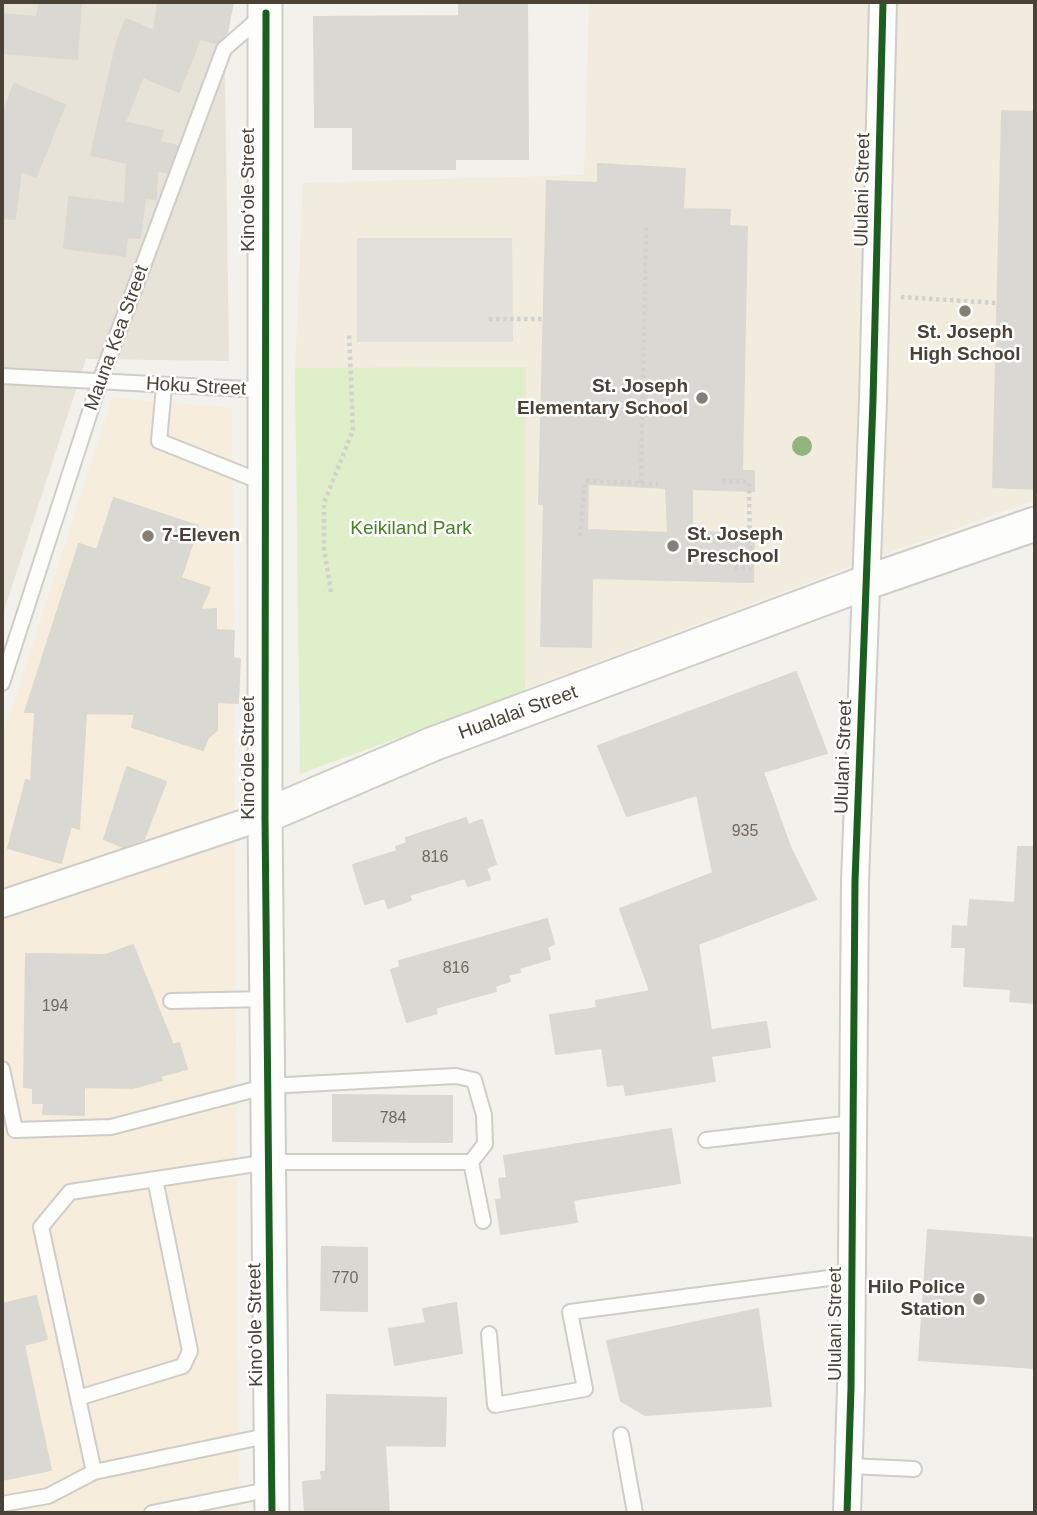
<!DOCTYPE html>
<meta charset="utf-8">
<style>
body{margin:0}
#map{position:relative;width:1037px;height:1515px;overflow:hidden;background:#f2f1eb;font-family:Arial,sans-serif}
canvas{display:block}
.frame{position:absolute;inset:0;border:4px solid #4a4236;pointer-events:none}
</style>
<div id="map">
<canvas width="1037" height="1515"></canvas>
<div class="frame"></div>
</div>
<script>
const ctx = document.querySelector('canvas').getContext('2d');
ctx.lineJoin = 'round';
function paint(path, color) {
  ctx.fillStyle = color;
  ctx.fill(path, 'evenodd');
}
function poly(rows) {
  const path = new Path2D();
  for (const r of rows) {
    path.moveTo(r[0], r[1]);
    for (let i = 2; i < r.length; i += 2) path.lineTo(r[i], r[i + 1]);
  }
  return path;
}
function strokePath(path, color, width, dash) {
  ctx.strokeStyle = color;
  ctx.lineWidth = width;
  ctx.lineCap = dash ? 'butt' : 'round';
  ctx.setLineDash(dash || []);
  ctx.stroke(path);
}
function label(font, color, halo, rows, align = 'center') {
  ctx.font = font + ' Arial,sans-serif';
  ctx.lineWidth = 5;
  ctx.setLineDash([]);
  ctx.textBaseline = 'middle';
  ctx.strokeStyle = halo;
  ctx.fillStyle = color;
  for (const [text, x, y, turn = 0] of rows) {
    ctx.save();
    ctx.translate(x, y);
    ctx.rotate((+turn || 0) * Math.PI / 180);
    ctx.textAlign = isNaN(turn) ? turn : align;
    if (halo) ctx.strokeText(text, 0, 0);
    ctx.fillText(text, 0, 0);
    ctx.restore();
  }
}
const residential = poly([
 [2,2,224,2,229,361,86,359,2,617]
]);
const commercial = poly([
 [112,398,232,408,239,1513,2,1513,2,740]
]);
const education = poly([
 [589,2,1035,2,1035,500,852,566,300,774,302,369,295,368,303,183,584,175]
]);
const green = poly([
 [526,367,525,691,300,774,295,368]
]);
const parking = poly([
 [357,238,512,238,513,342,357,342]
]);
const building = poly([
 [40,2,81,2,77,59,2,53,2,14,37,17,40,2],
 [158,2,233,2,227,33,217,43,200,39,179,92,143,77,125,122,163,131,160,142,177,146,168,173,157,170,156,199,145,198,140,238,127,237,125,256,64,248,69,197,125,204,127,163,91,155,117,42,126,19,154,31,158,2],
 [459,2,527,2,528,159,455,159,455,169,353,169,353,127,315,127,314,17,459,16,459,2],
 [14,84,65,105,36,177,21,171,15,219,2,218,2,116,14,84],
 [1002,111,1035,112,1035,489,993,487,1002,111],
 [598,164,685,169,683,209,730,210,729,226,747,227,742,471,754,471,754,491,692,489,692,532,754,534,753,582,592,578,591,647,541,646,544,504,539,504,547,181,598,183,598,164],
 [588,484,666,488,668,533,587,530,588,484],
 [114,498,198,526,181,578,210,588,200,610,216,609,216,630,234,631,233,658,240,659,238,703,217,702,217,730,208,738,203,750,132,727,135,714,86,713,79,829,71,826,61,863,8,848,26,780,31,782,35,712,25,712,79,544,97,550,114,498],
 [796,672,827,753,763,772,791,849,816,899,698,944,711,1030,766,1022,770,1047,711,1056,715,1081,626,1095,624,1084,608,1086,602,1048,556,1054,550,1015,597,1008,596,1001,650,991,620,909,713,873,697,795,627,816,598,746,796,672],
 [127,767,166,782,144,839,123,847,104,839,127,767],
 [466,818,468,825,482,820,496,864,486,868,490,879,468,886,465,878,409,895,411,900,388,908,385,898,365,904,353,865,397,851,396,847,407,843,406,838,466,818],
 [1018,847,1035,847,1035,1003,1010,1001,1011,989,964,986,966,947,952,947,953,926,968,927,970,900,1015,903,1018,847],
 [547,919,554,944,547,947,550,959,519,968,520,972,508,975,510,981,495,986,496,991,435,1008,437,1013,407,1022,391,970,400,967,399,961,547,919],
 [133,945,173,1045,179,1043,187,1069,160,1076,162,1080,133,1088,84,1087,84,1115,43,1114,44,1103,33,1103,33,1088,24,1087,26,954,106,955,133,945],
 [333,1095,452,1096,452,1142,333,1141,333,1095],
 [671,1129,680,1183,573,1200,577,1222,501,1234,496,1200,502,1199,499,1179,507,1178,504,1156,671,1129],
 [928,1230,1035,1238,1035,1368,919,1360,928,1230],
 [322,1247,367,1248,367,1311,321,1310,322,1247],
 [36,1296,47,1339,24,1345,51,1470,2,1480,2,1304,36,1296],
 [456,1303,462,1353,395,1365,389,1329,426,1323,423,1309,456,1303],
 [758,1309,771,1406,645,1415,621,1401,607,1341,758,1309],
 [327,1395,446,1398,445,1446,385,1445,389,1513,305,1513,303,1482,322,1480,321,1472,326,1472,327,1395]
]);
const path = poly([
 [901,297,996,303],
 [489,319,544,319],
 [722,481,749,482,750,569,731,569],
 [641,483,646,228],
 [580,536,585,481,658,484],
 [331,592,324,548,324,503,353,430,349,332]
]);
const service = poly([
 [2,376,264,390],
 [164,387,159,441,264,483],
 [2,683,100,381,224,49,263,15],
 [171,1001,267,999],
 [2,1069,15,1130,111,1127,268,1086,456,1076,474,1080,484,1115,485,1144,471,1162,269,1162,70,1192,41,1227,94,1472,271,1435],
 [706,1140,853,1123],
 [471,1162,483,1221],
 [489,1334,495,1405,585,1389,570,1312,852,1275],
 [78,1398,183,1366,190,1351,155,1179],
 [621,1435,635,1513],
 [849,1466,914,1469],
 [2,1504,48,1496,94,1472],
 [152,1513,272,1489]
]);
const minor = poly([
 [2,904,265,816],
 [847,1513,851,1388,855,881,873,400,883,2]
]);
const tertiary = poly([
 [265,2,265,816,272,1513],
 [265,816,433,744,865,583,1035,524]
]);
const cycleway = poly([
 [266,13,265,816,272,1513],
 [847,1513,851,1388,855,881,873,400,883,2]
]);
const trees = [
 [802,446]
];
const markers = [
 [965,311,7,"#857f75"],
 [702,398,7,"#857f75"],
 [148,536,7,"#857f75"],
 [673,546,7,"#857f75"],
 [979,1299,7,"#857f75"]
];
const numberNames = [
 ["935",745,832],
 ["816",435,858],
 ["816",456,969],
 ["194",55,1007],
 ["784",393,1119],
 ["770",345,1279]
];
const streetNames = [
 ["Kinoʻole Street",249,190,-90],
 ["Ululani Street",863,190,-89],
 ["Mauna Kea Street",117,338,-70],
 ["Hoku Street",196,387,3],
 ["Hualalai Street",518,713,-20],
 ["Ululani Street",844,757,-88],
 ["Kinoʻole Street",249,758,-90],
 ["Ululani Street",836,1324,-90],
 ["Kinoʻole Street",256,1325,-91]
];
const poiNames = [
 ["St. Joseph",965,333,"center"],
 ["High School",965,355,"center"],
 ["St. Joseph",688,387],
 ["Elementary School",688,409],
 ["St. Joseph",687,535,"left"],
 ["Preschool",687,557,"left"],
 ["7-Eleven",162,536,"left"],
 ["Hilo Police",965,1288],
 ["Station",965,1310]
];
const parkNames = [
 ["Keikiland Park",411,529]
];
paint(residential, '#e7e3d8');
paint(commercial, '#f6eddd');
paint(education, '#f1ecdd');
paint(green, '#dfefc9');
paint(parking, '#e1e0da');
paint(building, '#dad8d2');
strokePath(building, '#dbd8d1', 2);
strokePath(service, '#cfcdc7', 18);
strokePath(minor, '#cfcdc7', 30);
strokePath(tertiary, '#cfcdc7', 37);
strokePath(path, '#d2d1ca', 4.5, [3.5, 3.5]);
strokePath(service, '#fdfdfc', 14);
strokePath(minor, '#fdfdfc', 26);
strokePath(tertiary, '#fdfdfc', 33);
strokePath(cycleway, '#1b5e20', 7);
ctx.fillStyle = '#93b47d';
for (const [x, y] of trees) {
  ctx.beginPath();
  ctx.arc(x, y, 10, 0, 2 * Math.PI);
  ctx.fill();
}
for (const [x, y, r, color] of markers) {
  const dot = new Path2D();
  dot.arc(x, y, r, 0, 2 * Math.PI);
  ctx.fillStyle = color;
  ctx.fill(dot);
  strokePath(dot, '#fff', 2.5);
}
label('16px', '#70695e', null, numberNames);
label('19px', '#4a4236', '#fff', streetNames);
label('bold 19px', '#4a4236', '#fff', poiNames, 'right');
label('19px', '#458223', '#fff', parkNames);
</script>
